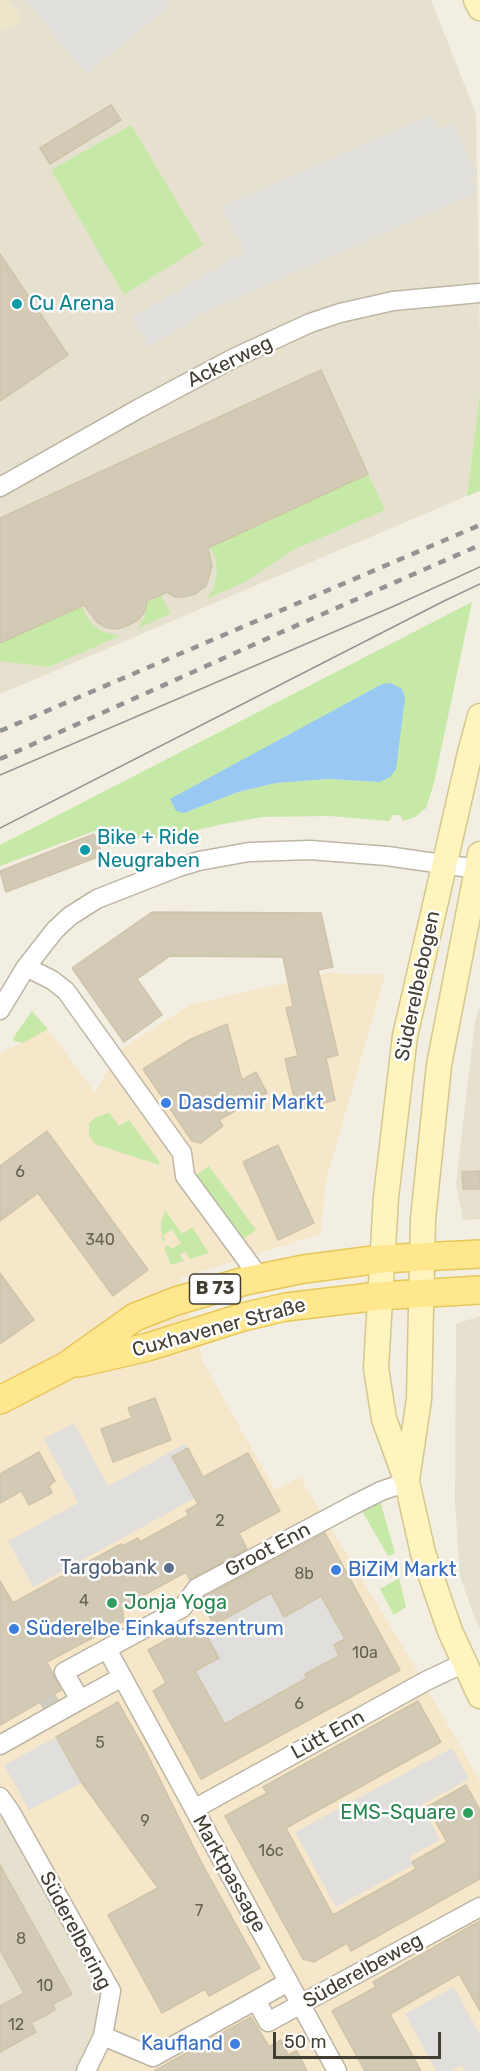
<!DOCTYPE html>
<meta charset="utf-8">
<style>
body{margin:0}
#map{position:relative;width:480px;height:2071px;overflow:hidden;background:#f2eee1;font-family:Rubik,sans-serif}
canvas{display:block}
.scale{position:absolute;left:273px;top:2032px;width:168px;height:27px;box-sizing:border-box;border:3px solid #433e32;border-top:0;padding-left:8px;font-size:18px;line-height:21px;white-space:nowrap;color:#433e32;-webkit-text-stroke:4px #fff;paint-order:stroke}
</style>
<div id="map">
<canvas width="480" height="2071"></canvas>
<div class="scale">50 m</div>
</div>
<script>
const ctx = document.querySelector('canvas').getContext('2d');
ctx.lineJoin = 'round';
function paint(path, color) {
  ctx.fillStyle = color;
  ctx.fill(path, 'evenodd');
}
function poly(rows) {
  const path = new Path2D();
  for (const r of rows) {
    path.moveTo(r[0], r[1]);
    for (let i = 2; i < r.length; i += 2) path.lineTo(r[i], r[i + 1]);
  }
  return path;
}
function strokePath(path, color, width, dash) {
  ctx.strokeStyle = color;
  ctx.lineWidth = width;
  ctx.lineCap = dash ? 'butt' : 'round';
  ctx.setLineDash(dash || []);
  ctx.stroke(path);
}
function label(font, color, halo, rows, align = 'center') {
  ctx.font = font + ' Rubik,sans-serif';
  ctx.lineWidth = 5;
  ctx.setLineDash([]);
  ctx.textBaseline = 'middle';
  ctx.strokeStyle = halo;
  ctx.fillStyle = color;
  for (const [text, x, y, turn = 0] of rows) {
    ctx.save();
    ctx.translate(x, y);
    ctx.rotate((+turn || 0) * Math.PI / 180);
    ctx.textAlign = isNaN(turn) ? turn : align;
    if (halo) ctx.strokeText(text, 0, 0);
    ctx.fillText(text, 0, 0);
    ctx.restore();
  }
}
const residential = poly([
 [0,0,431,0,476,114,480,344,480,391,467,496,0,694],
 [480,1006,480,1219,463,1220,456,1183,475,1022],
 [480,1316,480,1628,474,1617,460,1576,455,1504,456,1324],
 [0,1797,110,1991,86,2071,0,2071]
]);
const commercial = poly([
 [328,973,385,975,325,1184,321,1234,180,1278,203,1362,275,1490,300,1477,412,1662,480,1781,480,2071,88,2071,112,1991,0,1797,0,1053,23,1043,48,1029,95,1093,118,1051,190,1005]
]);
const education = poly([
 [0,0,8,0,24,20,0,32]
]);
const green = poly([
 [131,125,203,245,124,295,51,170],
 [480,391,480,491,467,496],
 [368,474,385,510,293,550,245,582,206,599,212,591,217,576,216,560,210,547],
 [160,595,171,614,138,628,144,617,147,601],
 [472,602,434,783,426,808,415,817,403,821,400,815,393,815,389,821,329,816,263,817,228,823,193,831,173,838,135,838,108,847,100,829,0,866,0,845],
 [382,684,380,782,328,779,276,783,238,792,184,813,171,799],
 [82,606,86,616,93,625,101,631,120,636,49,667,0,661,0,643],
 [32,1011,48,1029,23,1043,14,1041,13,1038],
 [109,1113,119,1126,129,1120,159,1161,159,1165,95,1144,89,1135,89,1123,96,1117],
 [209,1166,256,1230,242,1240,195,1176],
 [165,1210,182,1234,192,1227,209,1253,190,1259,185,1251,180,1255,184,1261,171,1265,164,1248,168,1245,172,1249,181,1243,172,1229,163,1236,165,1240,162,1242,161,1222],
 [380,1501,395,1553,388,1556,362,1511],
 [399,1578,406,1607,394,1615,380,1589]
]);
const parking = poly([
 [26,0,165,0,170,6,86,74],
 [431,115,438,129,454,124,476,174,470,178,476,193,205,312,149,347,132,317,245,252,221,207],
 [74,1423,108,1486,185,1444,210,1490,33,1587,8,1541,78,1503,44,1439],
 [351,1579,364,1604,335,1620,345,1639,334,1645,342,1661,305,1674,307,1678,225,1724,195,1671,207,1637,230,1624,227,1617,271,1593,285,1616],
 [56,1737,82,1783,29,1810,4,1765],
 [452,1748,469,1779,421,1805,440,1840,409,1857,413,1865,336,1907,295,1832],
 [454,1987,480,2035,480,2071,465,2071,461,2065,451,2071,436,2071,405,2014]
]);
const water = poly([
 [391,683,402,689,405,698,396,769,390,777,380,782,328,779,276,783,238,792,184,813,176,811,170,799,382,684]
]);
const building = poly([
 [111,105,121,120,50,164,40,148,111,105],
 [0,254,68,355,0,401,0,254],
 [321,370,368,474,208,548,212,566,206,586,195,594,183,597,175,597,167,592,147,601,145,611,139,619,129,625,117,629,107,628,97,622,84,605,0,643,0,518,321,370],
 [94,834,103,855,6,892,0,871,94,834],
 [152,912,321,913,333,967,318,970,338,1055,326,1058,335,1100,297,1110,285,1059,298,1056,286,1008,293,1006,283,957,170,956,137,979,162,1015,124,1042,72,968,152,912],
 [227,1024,242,1080,256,1072,267,1093,219,1120,223,1126,201,1143,192,1141,143,1069,191,1039,227,1024],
 [47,1131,148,1270,113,1296,38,1193,0,1221,0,1166,47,1131],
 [278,1145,314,1223,278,1240,243,1162,278,1145],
 [480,1171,480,1189,463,1189,462,1172,480,1171],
 [0,1273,34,1320,0,1344,0,1273],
 [155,1398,171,1440,113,1462,101,1429,132,1418,128,1408,155,1398],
 [188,1448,203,1477,248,1453,280,1511,239,1533,247,1549,190,1580,186,1572,122,1607,124,1621,47,1662,61,1690,0,1725,0,1581,13,1603,121,1544,123,1546,138,1538,140,1542,189,1515,186,1511,198,1504,172,1457,188,1448],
 [39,1452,55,1481,49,1486,52,1493,29,1505,21,1491,0,1503,0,1474,39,1452],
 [325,1533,400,1670,201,1779,153,1691,166,1683,148,1650,199,1622,219,1658,195,1671,225,1724,307,1678,305,1674,339,1656,334,1645,345,1639,321,1596,284,1617,271,1593,214,1625,201,1601,204,1597,325,1533],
 [418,1701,441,1742,286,1828,333,1915,416,1869,412,1862,447,1842,427,1807,466,1785,480,1810,480,1879,351,1951,347,1943,314,1962,303,1959,225,1816,267,1793,263,1787,418,1701],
 [118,1702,144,1748,199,1858,260,1968,209,1996,205,1989,162,2013,108,1915,158,1888,82,1783,56,1737,118,1702],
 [0,1865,72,1994,53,2004,55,2010,31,2023,36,2032,0,2052,0,2006,24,1993,0,1950,0,1865],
 [480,1921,480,2011,459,1974,390,2014,421,2071,365,2071,332,2011,376,1987,373,1982,480,1921],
 [251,2017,269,2047,281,2040,288,2055,297,2051,307,2071,154,2071,251,2017]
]);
const streetTunnel = poly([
 [47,1698,56,1713]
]);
const street = poly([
 [0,487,138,409,234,358,310,323,340,313,393,301,480,293],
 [26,967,52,980,66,991,182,1153,185,1176,260,1278],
 [0,1010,26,967,55,930,70,916,97,899,176,868,199,861,249,852,310,850,387,856,477,869],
 [107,1649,337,2071],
 [80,1700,122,1677],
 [0,1745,80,1700,64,1672,182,1608,197,1588,355,1504,381,1491,407,1482],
 [0,1797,10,1811,111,1991,103,2036,86,2071],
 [194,1809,426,1681,464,1663],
 [256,2000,288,1982],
 [103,2036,153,2057,256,2000,268,2022,480,1907]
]);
const secondary = poly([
 [476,0,480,8],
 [480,716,470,753,405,1036,386,1197,376,1368,384,1419,407,1482,423,1553,450,1631,480,1696],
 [407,1480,419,1399,423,1219,439,1065,480,854]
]);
const primary = poly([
 [79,1363,148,1347,243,1317,286,1307,379,1296,480,1290],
 [0,1400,66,1366,135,1317,176,1301,245,1281,304,1269,381,1259,480,1254]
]);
const tram = poly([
 [0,775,392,607,480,567],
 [0,828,444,601,480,584]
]);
const rail = poly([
 [0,731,480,525],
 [0,759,275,635,480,545]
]);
const markers = [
 [17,304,6,"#0f9aa8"],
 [85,850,6,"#0f9aa8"],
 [166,1103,6,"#3f7fe0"],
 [169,1568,6,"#5c6f8a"],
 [336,1570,6,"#3f7fe0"],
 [112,1603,6,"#2e9e5b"],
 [14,1629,6,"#3f7fe0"],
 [468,1813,6,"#2e9e5b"],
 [235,2044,6,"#3f7fe0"]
];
const numberNames = [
 ["6",20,1172],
 ["340",100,1240],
 ["2",220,1521],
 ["8b",304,1574],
 ["4",84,1601],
 ["10a",365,1653],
 ["6",299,1704],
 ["5",100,1743],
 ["9",145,1821],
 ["16c",271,1851],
 ["7",199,1911],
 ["8",21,1939],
 ["10",45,1986],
 ["12",16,2025]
];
const shields = [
 [215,1289,51]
];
const shieldNames = [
 ["B 73",215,1289]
];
const cultureNames = [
 ["Cu Arena",29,304],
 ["Bike + Ride",97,838],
 ["Neugraben",97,861]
];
const streetNames = [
 ["Ackerweg",230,362,-26],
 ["Süderelbebogen",418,986,-78],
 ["Cuxhavener Straße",219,1328,-15],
 ["Groot Enn",268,1550,-28],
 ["Lütt Enn",328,1735,-29],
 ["Marktpassage",229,1874,61],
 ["Süderelbering",75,1931,62],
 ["Süderelbeweg",363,1971,-29]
];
const shopNames = [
 ["Dasdemir Markt",178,1103],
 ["BiZiM Markt",348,1570],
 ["Süderelbe Einkaufszentrum",26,1629],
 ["Kaufland",223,2044,"right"]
];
const serviceNames = [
 ["Targobank",157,1568]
];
const leisureNames = [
 ["Jonja Yoga",124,1603],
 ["EMS-Square",456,1813,"right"]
];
paint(residential, '#e6e0cf');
paint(commercial, '#f6e7ca');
paint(education, '#ece5ca');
paint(green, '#c7e9a7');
paint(parking, '#e1dfdb');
paint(water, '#99c8f3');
paint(building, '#d3cab6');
strokePath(building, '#cfc3a9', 1.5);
strokePath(streetTunnel, '#cfcbbe', 18, [18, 9]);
strokePath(street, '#bdb6a4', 21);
strokePath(secondary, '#d4c78e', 27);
strokePath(primary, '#e8c759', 30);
strokePath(street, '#fff', 18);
strokePath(secondary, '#fff4be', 24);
strokePath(primary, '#ffe78d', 27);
strokePath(tram, '#939393', 1.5);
strokePath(rail, '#939393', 4.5, [8, 8]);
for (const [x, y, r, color] of markers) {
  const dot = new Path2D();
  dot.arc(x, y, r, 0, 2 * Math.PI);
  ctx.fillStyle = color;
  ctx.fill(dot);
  strokePath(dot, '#fff', 2);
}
label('16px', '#676153', null, numberNames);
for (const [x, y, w] of shields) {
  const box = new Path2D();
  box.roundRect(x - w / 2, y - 15, w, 30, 4.5);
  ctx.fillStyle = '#fff';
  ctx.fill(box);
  strokePath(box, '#433e32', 1.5);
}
label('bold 18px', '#433e32', null, shieldNames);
label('20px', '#0d838f', '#fff', cultureNames, 'left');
label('20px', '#433e32', '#fff', streetNames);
label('20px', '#366cbe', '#fff', shopNames, 'left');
label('20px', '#4e5e75', '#fff', serviceNames, 'right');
label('20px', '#27864d', '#fff', leisureNames, 'left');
</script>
